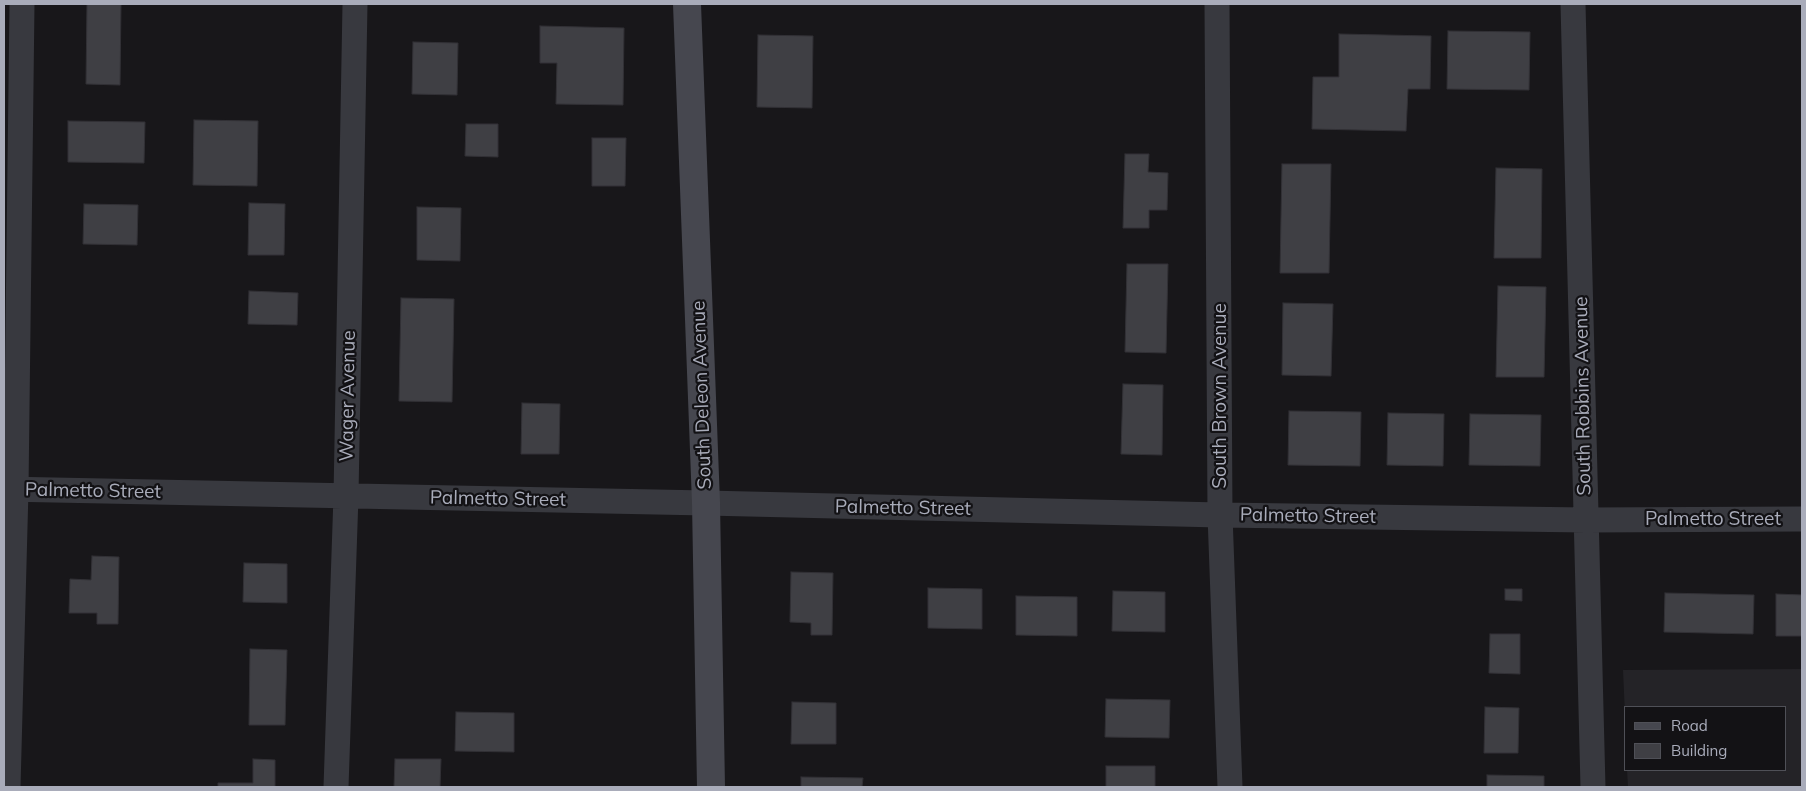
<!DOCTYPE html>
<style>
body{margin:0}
#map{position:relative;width:1806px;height:791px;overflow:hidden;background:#18171a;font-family:Mulish,sans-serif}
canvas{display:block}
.frame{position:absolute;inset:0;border:5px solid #a9acba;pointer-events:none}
.legend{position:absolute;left:1624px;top:706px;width:162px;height:65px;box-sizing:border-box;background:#131215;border:1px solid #4f5057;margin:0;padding:6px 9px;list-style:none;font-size:15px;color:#a9acba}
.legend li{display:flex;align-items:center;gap:10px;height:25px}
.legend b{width:25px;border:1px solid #4f5057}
</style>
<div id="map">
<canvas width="1806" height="791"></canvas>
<div class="frame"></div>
<ul class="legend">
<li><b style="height:6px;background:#46474f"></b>Road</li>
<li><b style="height:14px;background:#3f3f44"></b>Building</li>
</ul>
</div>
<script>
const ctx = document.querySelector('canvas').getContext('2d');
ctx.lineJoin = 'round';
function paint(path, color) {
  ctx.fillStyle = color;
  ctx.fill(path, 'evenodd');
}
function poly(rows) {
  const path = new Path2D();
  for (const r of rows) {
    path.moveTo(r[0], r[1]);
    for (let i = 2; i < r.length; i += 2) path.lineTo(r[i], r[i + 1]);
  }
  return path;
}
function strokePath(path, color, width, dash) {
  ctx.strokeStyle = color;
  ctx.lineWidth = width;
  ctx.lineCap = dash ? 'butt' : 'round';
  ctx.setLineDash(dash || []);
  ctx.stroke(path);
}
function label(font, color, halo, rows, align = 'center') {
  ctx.font = font + ' Mulish,sans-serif';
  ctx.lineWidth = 4.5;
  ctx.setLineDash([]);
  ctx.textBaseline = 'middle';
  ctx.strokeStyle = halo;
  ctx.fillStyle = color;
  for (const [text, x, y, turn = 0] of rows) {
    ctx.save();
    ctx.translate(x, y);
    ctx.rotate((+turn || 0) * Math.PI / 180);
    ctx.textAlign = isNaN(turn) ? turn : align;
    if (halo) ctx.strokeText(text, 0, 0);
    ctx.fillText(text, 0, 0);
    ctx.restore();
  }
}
const built = poly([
 [1802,669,1802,787,1628,787,1627,770,1785,770,1785,707,1625,707,1625,715,1623,670]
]);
const building = poly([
 [87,4,121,4,120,85,86,84,87,4],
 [540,26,624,28,623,105,556,104,557,63,540,63,540,26],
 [1448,31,1530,32,1529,90,1447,89,1448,31],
 [1339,34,1431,36,1430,89,1408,89,1406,131,1312,129,1313,77,1339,77,1339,34],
 [758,35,813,36,812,108,757,107,758,35],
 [413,42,458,43,457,95,412,94,413,42],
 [194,120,258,121,257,186,193,185,194,120],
 [68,121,145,122,144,163,68,162,68,121],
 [466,124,498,124,498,157,465,156,466,124],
 [592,138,626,138,625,186,592,186,592,138],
 [1125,154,1149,154,1148,172,1168,173,1167,210,1149,210,1149,228,1123,228,1125,154],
 [1282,164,1331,164,1329,273,1280,273,1282,164],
 [1496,168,1542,169,1541,258,1494,258,1496,168],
 [249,203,285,204,284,255,248,255,249,203],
 [84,204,138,205,137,245,83,244,84,204],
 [417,207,461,208,460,261,417,260,417,207],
 [1127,264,1168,264,1166,353,1125,352,1127,264],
 [1498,286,1546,287,1544,377,1496,377,1498,286],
 [249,291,298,293,297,325,248,324,249,291],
 [401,298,454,299,452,402,399,401,401,298],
 [1283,303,1333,304,1331,376,1282,375,1283,303],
 [1123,384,1163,385,1162,455,1121,454,1123,384],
 [522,403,560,404,559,454,521,454,522,403],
 [1289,411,1361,412,1360,466,1288,465,1289,411],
 [1388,413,1444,414,1443,466,1387,465,1388,413],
 [1470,414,1541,415,1540,466,1469,465,1470,414],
 [92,556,119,557,118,624,97,624,97,613,69,613,70,579,91,580,92,556],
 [244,563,287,564,287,603,243,602,244,563],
 [791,572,833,573,832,635,811,635,811,623,790,622,791,572],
 [928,588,982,589,982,629,928,628,928,588],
 [1505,589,1522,589,1522,601,1505,600,1505,589],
 [1113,591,1165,592,1165,632,1112,631,1113,591],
 [1665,593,1754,595,1753,634,1664,632,1665,593],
 [1776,594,1802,595,1802,636,1776,636,1776,594],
 [1016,596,1077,597,1077,636,1016,635,1016,596],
 [1490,634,1520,634,1520,674,1489,673,1490,634],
 [250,649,287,650,285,725,249,725,250,649],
 [1106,699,1170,700,1169,738,1105,737,1106,699],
 [792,702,836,703,836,744,791,744,792,702],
 [1485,707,1519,708,1518,753,1484,753,1485,707],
 [456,712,514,713,514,752,455,751,456,712],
 [253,759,275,760,275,787,218,787,218,783,253,783,253,759],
 [395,759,441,759,440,787,394,787,395,759],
 [1106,766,1155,766,1155,787,1106,787,1106,766],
 [1487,775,1544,776,1544,787,1487,787,1487,775],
 [801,777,863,778,862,787,801,787,801,777]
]);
const street = poly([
 [1217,4,1220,515,1230,787],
 [1573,4,1593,787],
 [4,489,706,503,1220,515,1586,520,1802,519],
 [8,787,16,490,22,4],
 [336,787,346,496,355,4]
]);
const secondary = poly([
 [687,4,706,503,711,787]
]);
const streetNames = [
 ["South Deleon Avenue",702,395,-92],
 ["Wager Avenue",348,396,-89],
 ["South Brown Avenue",1220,396,-90],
 ["South Robbins Avenue",1583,396,-91],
 ["Palmetto Street",93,491,1],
 ["Palmetto Street",498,499,1],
 ["Palmetto Street",903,508,1],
 ["Palmetto Street",1308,516,1],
 ["Palmetto Street",1713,519]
];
paint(built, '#242327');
paint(building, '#3f3f44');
strokePath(building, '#323136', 1);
strokePath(street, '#38393f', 25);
strokePath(secondary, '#46474f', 28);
label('19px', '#a9acba', '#131215', streetNames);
</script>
